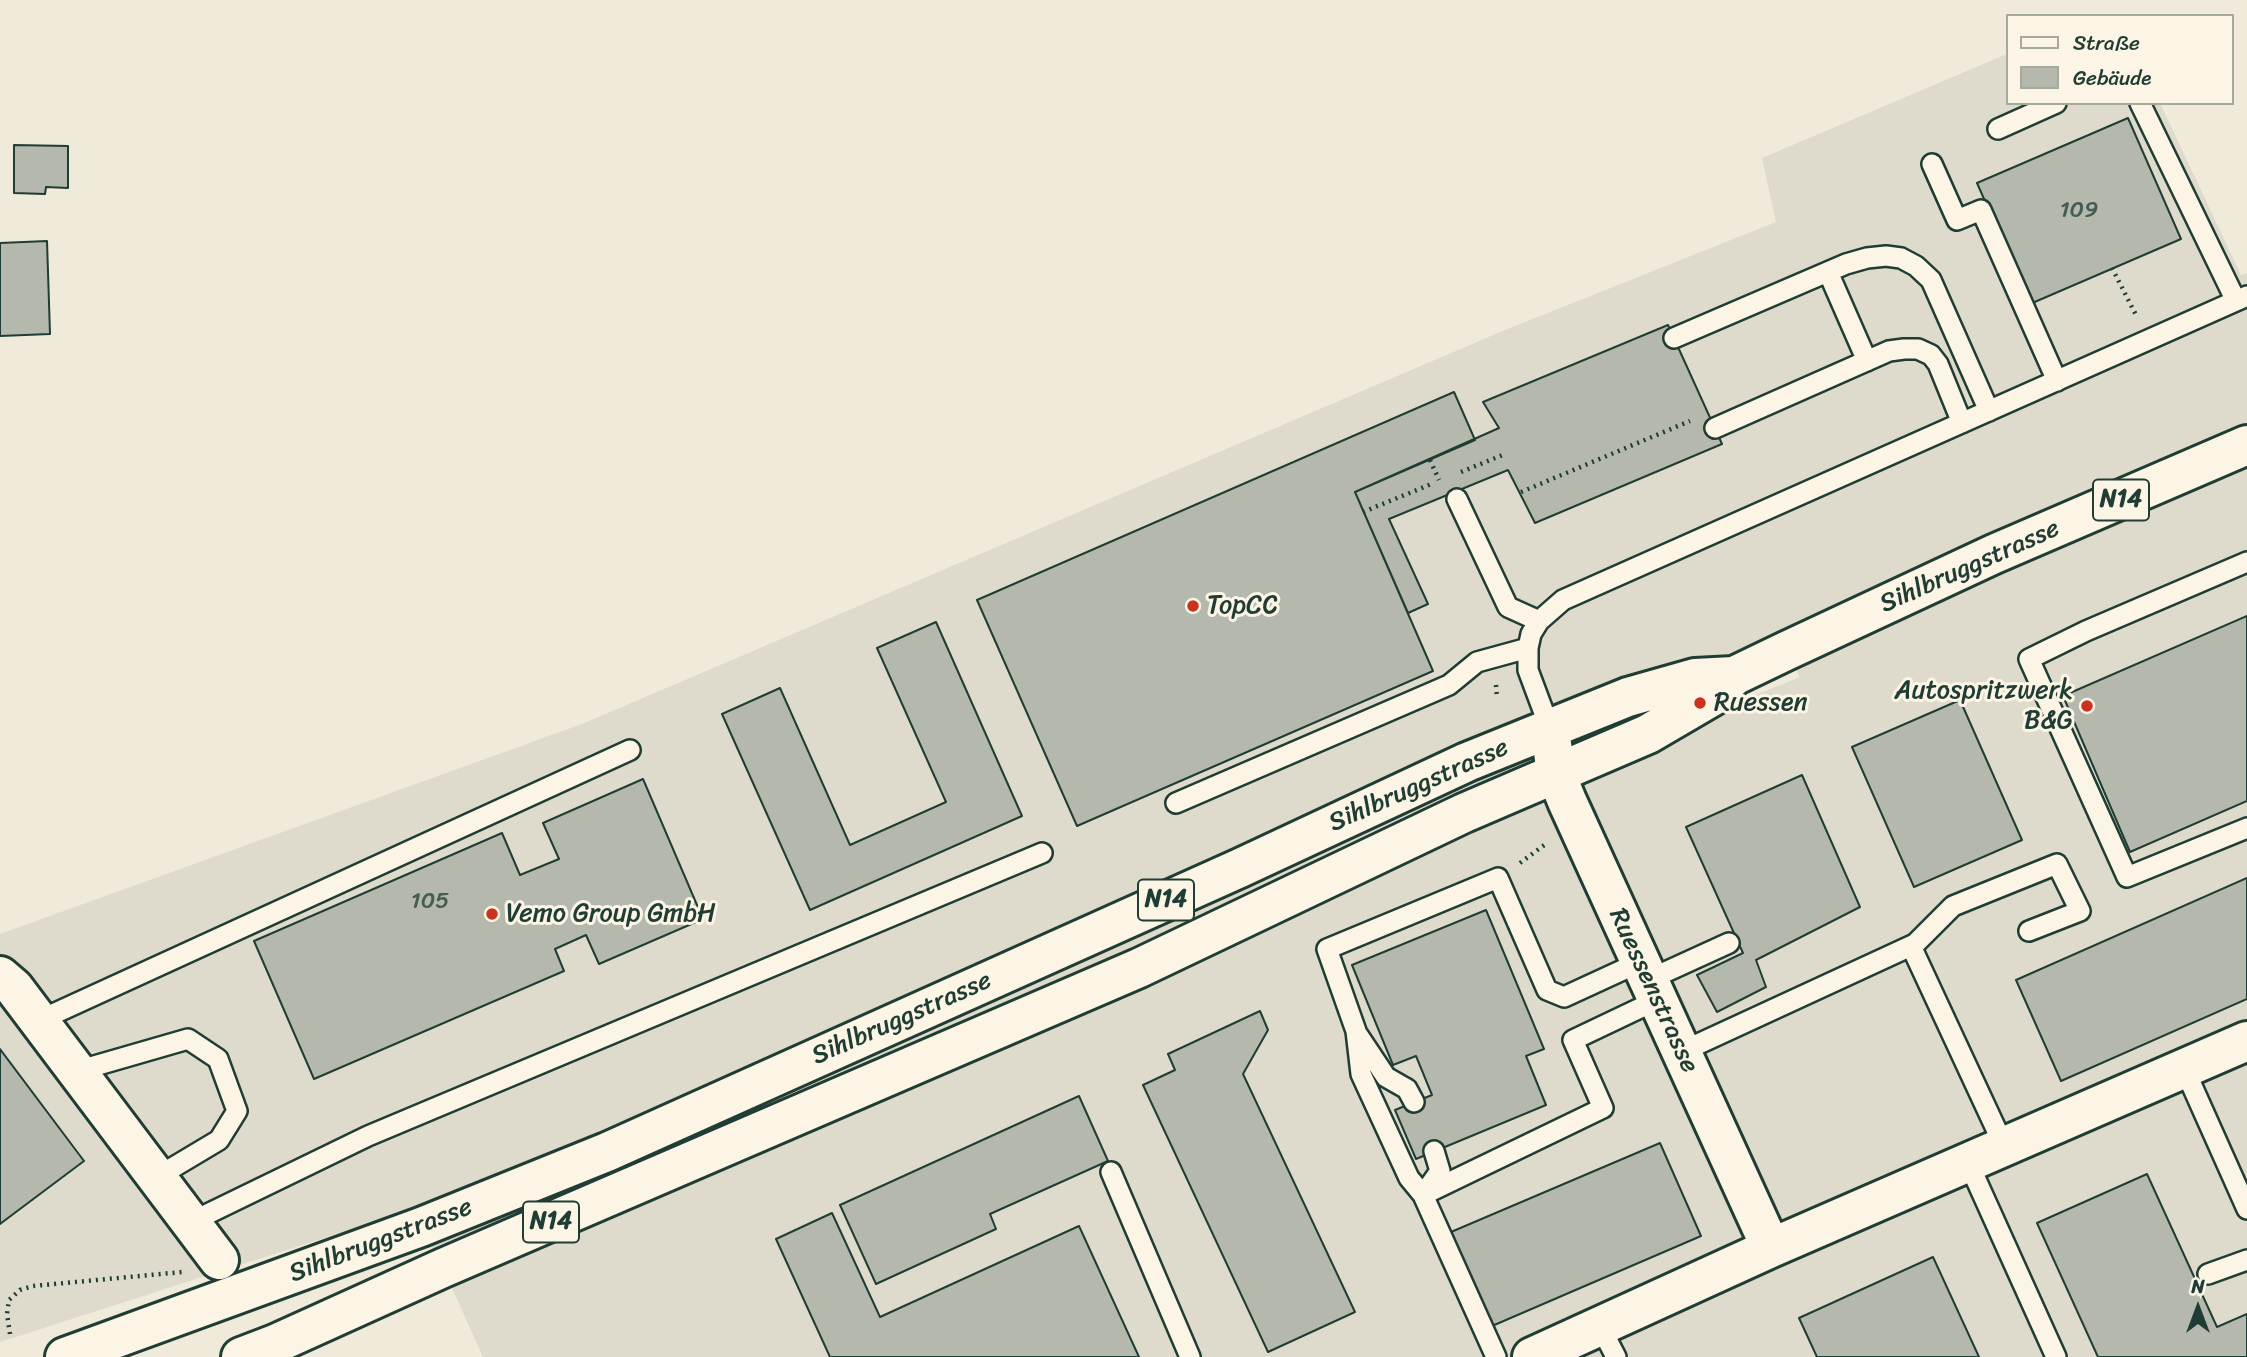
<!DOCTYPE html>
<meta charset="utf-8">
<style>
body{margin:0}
#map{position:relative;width:2247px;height:1357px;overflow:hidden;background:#efeada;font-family:Sriracha,sans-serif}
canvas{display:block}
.legend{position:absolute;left:2006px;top:14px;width:228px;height:91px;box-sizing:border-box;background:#fcf5e5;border:2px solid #a4ab9e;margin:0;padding:9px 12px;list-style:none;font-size:21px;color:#1f3d34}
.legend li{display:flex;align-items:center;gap:14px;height:35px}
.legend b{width:35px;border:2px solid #a4ab9e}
.north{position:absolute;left:2163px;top:1273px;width:70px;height:70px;-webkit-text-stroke:5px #fcf5e5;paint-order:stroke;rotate:0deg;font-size:19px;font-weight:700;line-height:28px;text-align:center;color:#1f3d34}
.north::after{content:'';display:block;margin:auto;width:24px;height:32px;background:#1f3d34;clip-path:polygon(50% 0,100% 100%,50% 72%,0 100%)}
</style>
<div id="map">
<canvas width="2247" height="1357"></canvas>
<ul class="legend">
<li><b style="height:9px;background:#fcf5e5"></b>Straße</li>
<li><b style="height:19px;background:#b5b9ad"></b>Gebäude</li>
</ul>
<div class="north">N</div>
</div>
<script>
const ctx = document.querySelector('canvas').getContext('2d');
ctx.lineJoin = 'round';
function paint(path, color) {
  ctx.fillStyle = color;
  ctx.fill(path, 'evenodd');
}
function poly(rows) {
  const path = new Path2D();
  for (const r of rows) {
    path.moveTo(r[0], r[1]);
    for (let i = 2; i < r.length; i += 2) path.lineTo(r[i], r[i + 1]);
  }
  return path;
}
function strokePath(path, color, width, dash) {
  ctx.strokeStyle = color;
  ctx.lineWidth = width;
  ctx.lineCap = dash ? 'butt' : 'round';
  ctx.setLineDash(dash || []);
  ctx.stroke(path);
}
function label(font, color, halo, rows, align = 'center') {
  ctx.font = font + ' Sriracha,sans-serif';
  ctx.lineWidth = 6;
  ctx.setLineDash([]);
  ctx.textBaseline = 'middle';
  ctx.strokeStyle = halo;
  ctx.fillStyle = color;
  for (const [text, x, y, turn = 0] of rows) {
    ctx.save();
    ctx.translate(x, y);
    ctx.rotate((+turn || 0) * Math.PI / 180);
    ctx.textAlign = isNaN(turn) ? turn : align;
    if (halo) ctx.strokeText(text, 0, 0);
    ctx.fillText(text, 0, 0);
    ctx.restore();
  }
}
const built = poly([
 [2007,54,2007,103,2160,103,2241,275,2247,273,2247,1357,483,1357,443,1268,411,1210,0,1342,0,934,582,724,1505,330,1776,222,1762,158],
 [1786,651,1800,677,1511,794]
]);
const building = poly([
 [2128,118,2181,239,2030,304,1977,183,2128,118],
 [14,145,68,146,68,188,46,187,45,194,14,193,14,145],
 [47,241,50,334,0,336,0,243,47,241],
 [1668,325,1722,444,1535,523,1508,470,1389,519,1428,604,1408,613,1355,492,1499,428,1483,402,1668,325],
 [1454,392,1475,440,1355,492,1433,671,1077,826,977,600,1454,392],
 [2247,616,2247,801,2130,852,2063,696,2247,616],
 [936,622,1022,816,810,910,722,714,780,688,850,845,946,802,877,648,936,622],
 [1960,700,2022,840,1914,887,1852,747,1960,700],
 [1802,775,1860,907,1756,960,1766,987,1717,1012,1697,975,1743,953,1686,827,1802,775],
 [643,779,703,919,599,964,586,935,555,949,564,971,314,1079,254,941,502,833,520,875,559,859,543,823,643,779],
 [2247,878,2247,999,2061,1081,2016,980,2247,878],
 [1486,910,1544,1049,1526,1056,1546,1105,1416,1159,1395,1110,1432,1095,1416,1056,1393,1065,1352,965,1486,910],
 [1260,1011,1268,1030,1243,1074,1355,1312,1268,1352,1143,1085,1175,1070,1168,1054,1260,1011],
 [0,1049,84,1161,0,1224,0,1049],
 [1079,1096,1108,1161,990,1214,996,1229,876,1284,840,1205,1079,1096],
 [1660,1143,1701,1236,1492,1326,1451,1232,1660,1143],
 [2147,1174,2217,1327,2247,1314,2247,1357,2098,1357,2037,1223,2147,1174],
 [832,1213,880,1317,1079,1226,1139,1357,830,1357,776,1239,832,1213],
 [1933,1257,1979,1357,1817,1357,1799,1318,1933,1257]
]);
const path = poly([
 [2112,268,2137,317],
 [1430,460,1439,480],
 [1461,472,1505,454],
 [1521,492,1690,421],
 [1363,512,1434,483],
 [1496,685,1497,698],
 [1520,863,1547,843],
 [10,1334,7,1314,9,1300,20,1290,33,1286,182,1272]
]);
const service = poly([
 [2140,103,2236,301],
 [1998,129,2056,103],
 [1932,164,1957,220,1981,210,2057,381],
 [1828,272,1867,361],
 [1674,338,1846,264,1867,258,1886,256,1901,258,1916,266,1931,280,1989,411],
 [1715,428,1889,351,1904,349,1918,349,1931,355,1938,364,1962,423],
 [1457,499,1508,607,1539,621],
 [2247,562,2086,631,2029,659,2127,877,2247,828],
 [1550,729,1528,670,1528,648,1531,634,1539,621,1563,600,2247,296],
 [1176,803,1449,685,1477,662,1528,648],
 [1911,946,2004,1146],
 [1648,980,1729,943],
 [38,1021,630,750],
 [1358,1035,1386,1077,1407,1089,1414,1102],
 [1681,1052,1915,944,1953,906,2057,864,2080,911,2029,931],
 [2184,1068,2247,1209],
 [77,1071,188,1039,218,1059,237,1111,219,1140,157,1177],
 [1434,1151,1440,1171,1423,1195,1409,1178,1361,1074,1356,1031,1327,949,1498,878,1547,990,1564,997,1640,962],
 [1968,1162,2056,1357],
 [1111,1172,1190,1357],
 [191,1222,368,1136,1042,853],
 [2208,1274,2247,1260],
 [1600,1326,1616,1357],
 [1496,1357,1423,1195,1603,1108,1573,1040,1657,1000]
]);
const minor = poly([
 [1550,729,1556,774,1567,801,1771,1248],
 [0,976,14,988,219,1260],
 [1532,1357,1771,1248,2247,1041]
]);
const primary = poly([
 [65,1357,421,1227,607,1152,1240,868,1467,762,1628,697,1695,678,1734,676],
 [241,1357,275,1344,443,1268,1139,968,1464,813,1648,734,1713,696,1734,676,1786,651,1994,554,2247,445]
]);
const markers = [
 [1193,606,7,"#c8321e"],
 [1700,703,7,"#c8321e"],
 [2087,706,7,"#c8321e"],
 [492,914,7,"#c8321e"]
];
const numberNames = [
 ["109",2079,211],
 ["105",430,902]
];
const shields = [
 [2121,500,56],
 [1166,900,56],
 [551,1222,56]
];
const shieldNames = [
 ["N14",2121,500],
 ["N14",1166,900],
 ["N14",551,1222]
];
const streetNames = [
 ["Sihlbruggstrasse",1970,567,-24],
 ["Sihlbruggstrasse",1419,786,-24],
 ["Ruessenstrasse",1653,991,65],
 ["Sihlbruggstrasse",902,1019,-24],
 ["Sihlbruggstrasse",381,1241,-21]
];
const poiNames = [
 ["TopCC",1207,606],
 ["Autospritzwerk",2073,691,"right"],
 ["B&G",2073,721,"right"],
 ["Ruessen",1714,703],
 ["Vemo Group GmbH",506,914]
];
paint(built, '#dedbcc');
paint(building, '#b5b9ad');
strokePath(building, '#1f3d34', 2);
strokePath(service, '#1f3d34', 24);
strokePath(minor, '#1f3d34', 44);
strokePath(primary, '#1f3d34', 44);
strokePath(path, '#1f3d34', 4.5, [2, 5]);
strokePath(service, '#fcf5e5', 19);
strokePath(minor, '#fcf5e5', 38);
strokePath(primary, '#fcf5e5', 38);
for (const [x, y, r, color] of markers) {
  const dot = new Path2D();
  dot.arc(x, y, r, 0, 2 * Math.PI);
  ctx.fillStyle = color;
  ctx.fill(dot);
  strokePath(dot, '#fcf5e5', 2.5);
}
label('23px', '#445c52', null, numberNames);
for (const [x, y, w] of shields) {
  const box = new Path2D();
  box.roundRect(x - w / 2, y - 20.5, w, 41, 5);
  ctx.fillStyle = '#fcf5e5';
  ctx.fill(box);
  strokePath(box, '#1f3d34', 2);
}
label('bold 24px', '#1f3d34', null, shieldNames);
label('26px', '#1f3d34', '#fcf5e5', streetNames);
label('26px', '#1f3d34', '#fcf5e5', poiNames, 'left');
</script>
